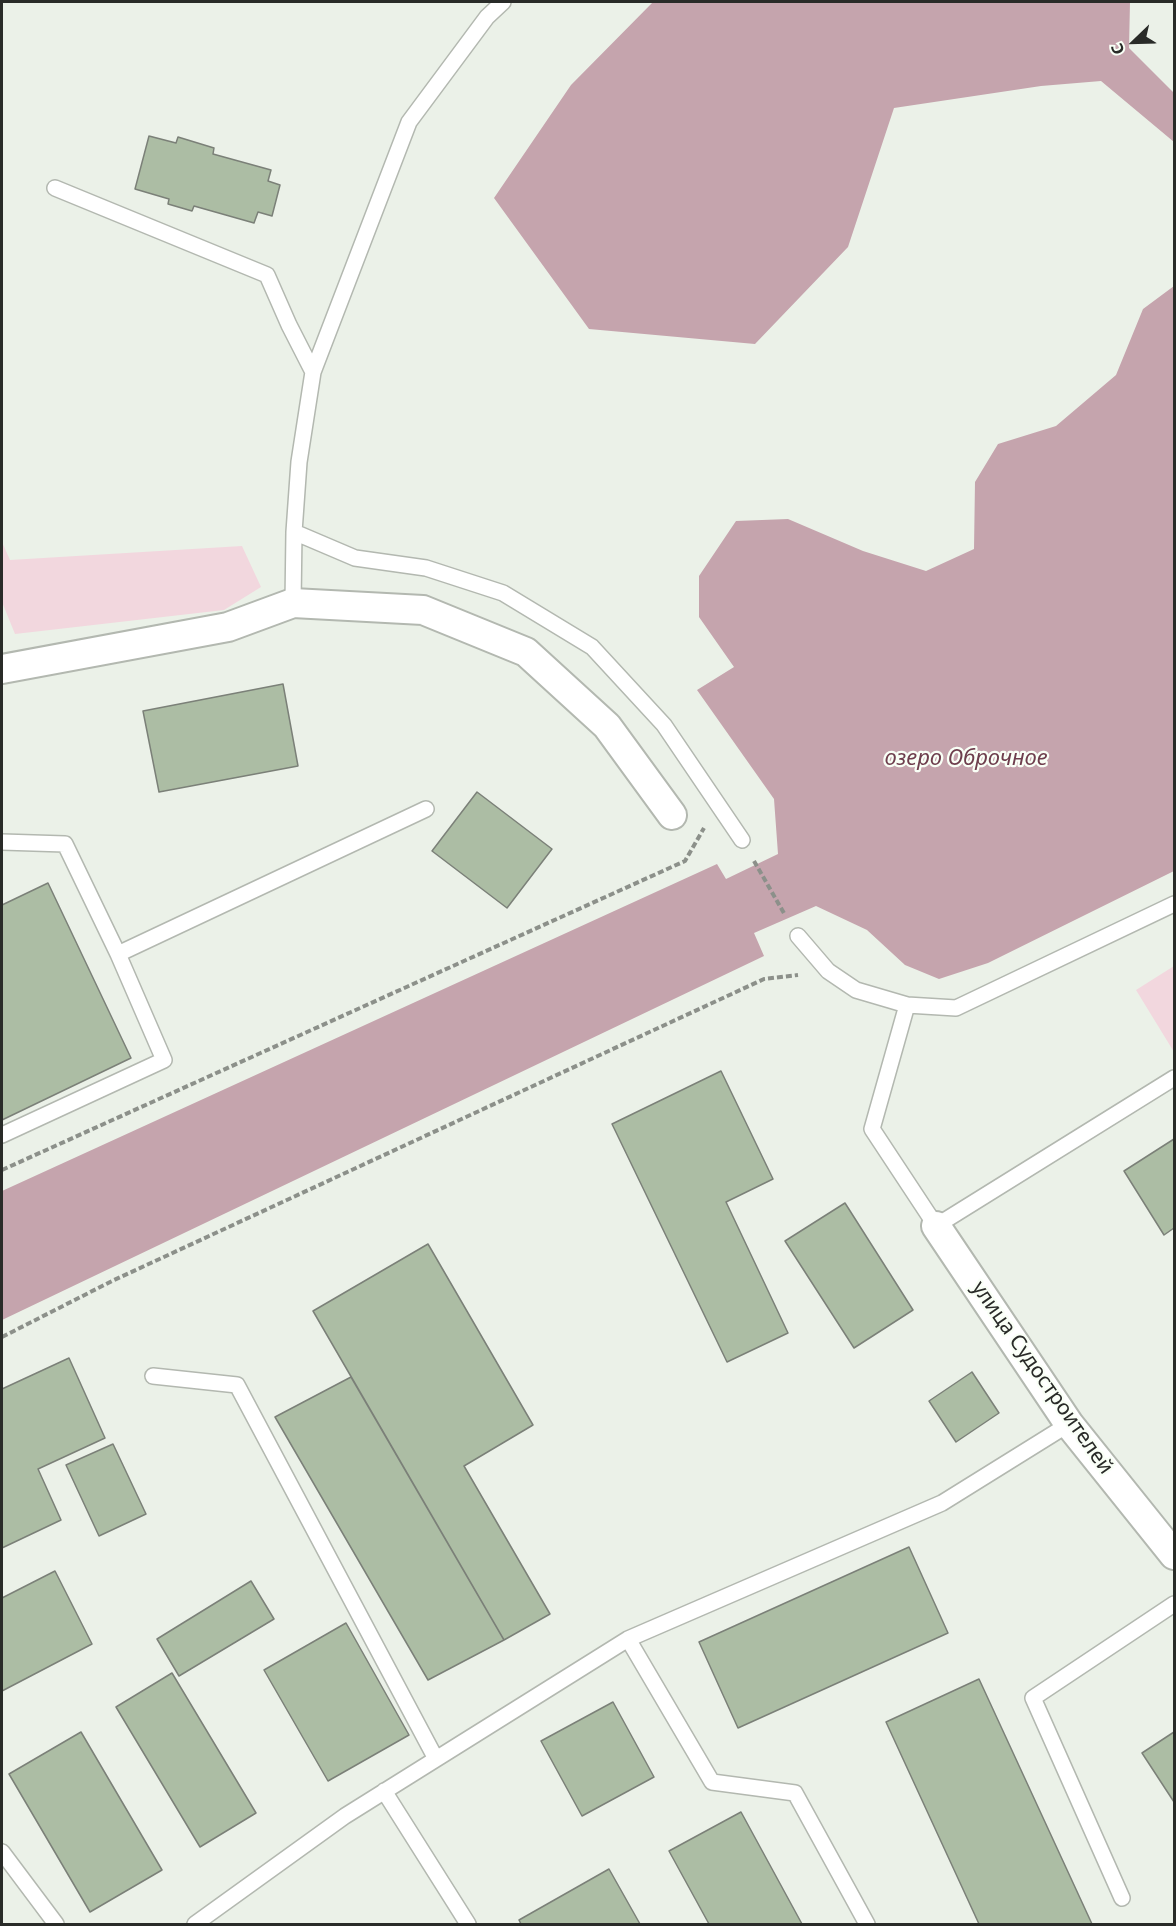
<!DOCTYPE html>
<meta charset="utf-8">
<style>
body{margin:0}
#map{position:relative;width:1176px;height:1926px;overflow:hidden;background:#ebf1e8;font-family:"Noto Sans",sans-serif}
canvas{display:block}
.frame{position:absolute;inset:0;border:3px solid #292b28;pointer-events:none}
.north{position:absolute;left:1104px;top:12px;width:60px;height:60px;-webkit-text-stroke:4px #f9fff6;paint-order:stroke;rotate:247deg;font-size:16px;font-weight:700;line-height:24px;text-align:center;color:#292b28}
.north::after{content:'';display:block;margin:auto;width:21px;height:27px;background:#292b28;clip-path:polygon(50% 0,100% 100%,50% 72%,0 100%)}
</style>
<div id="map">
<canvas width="1176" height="1926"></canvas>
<div class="frame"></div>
<div class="north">С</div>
</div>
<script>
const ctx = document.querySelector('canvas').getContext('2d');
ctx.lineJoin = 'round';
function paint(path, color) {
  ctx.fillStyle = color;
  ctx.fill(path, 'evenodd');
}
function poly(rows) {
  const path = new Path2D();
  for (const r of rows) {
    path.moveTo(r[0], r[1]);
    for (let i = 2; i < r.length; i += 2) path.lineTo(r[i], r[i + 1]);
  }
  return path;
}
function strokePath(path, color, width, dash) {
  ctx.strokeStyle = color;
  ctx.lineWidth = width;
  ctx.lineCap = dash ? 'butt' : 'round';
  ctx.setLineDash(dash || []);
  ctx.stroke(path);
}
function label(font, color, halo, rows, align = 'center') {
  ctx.font = font + ' "Noto Sans",sans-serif';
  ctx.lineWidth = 4.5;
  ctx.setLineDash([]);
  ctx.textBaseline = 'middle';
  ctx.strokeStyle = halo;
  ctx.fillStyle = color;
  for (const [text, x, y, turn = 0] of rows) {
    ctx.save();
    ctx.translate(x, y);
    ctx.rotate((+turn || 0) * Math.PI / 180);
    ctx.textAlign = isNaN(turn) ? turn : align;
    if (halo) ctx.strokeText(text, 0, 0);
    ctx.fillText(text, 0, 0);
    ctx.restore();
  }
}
const green = poly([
 [2,542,10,560,242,546,261,587,224,610,15,634,2,602],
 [1174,966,1174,1052,1136,990]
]);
const water = poly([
 [653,2,1130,2,1129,48,1174,93,1174,142,1101,81,1041,86,894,108,848,247,755,344,589,329,494,198,571,85],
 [1174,286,1174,871,988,963,939,979,905,965,867,930,816,906,754,933,764,956,2,1320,2,1191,717,864,726,879,778,854,774,799,697,690,734,667,699,617,699,576,736,521,788,519,863,551,926,571,974,549,975,482,998,444,1056,426,1116,375,1143,309]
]);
const building = poly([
 [149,136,176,143,178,137,214,148,213,154,271,170,268,181,280,185,272,216,258,212,254,223,194,206,192,211,168,204,169,199,135,189,149,136],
 [283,684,298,766,159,792,143,711,283,684],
 [477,792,552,849,507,908,432,851,477,792],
 [48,883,131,1058,2,1120,2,905,48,883],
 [721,1071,773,1179,726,1202,788,1333,727,1362,612,1124,721,1071],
 [1174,1139,1174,1228,1164,1235,1124,1171,1174,1139],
 [845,1203,913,1310,854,1348,785,1241,845,1203],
 [428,1244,533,1425,464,1466,550,1614,504,1640,313,1311,428,1244],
 [69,1358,105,1438,38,1469,61,1520,2,1548,2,1389,69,1358],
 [972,1372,999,1413,956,1442,929,1401,972,1372],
 [351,1377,504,1640,428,1680,275,1417,351,1377],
 [113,1444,146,1514,99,1536,66,1465,113,1444],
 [909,1547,948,1633,738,1728,699,1642,909,1547],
 [55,1571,92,1644,2,1691,2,1598,55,1571],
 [251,1581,274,1619,179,1676,157,1639,251,1581],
 [346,1623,409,1735,328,1781,264,1670,346,1623],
 [172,1673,256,1813,200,1847,116,1707,172,1673],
 [979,1679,1092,1924,979,1924,886,1722,979,1679],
 [613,1702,654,1777,582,1816,541,1741,613,1702],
 [81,1732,162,1870,90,1912,9,1774,81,1732],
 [1174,1732,1174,1802,1142,1753,1174,1732],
 [741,1812,802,1924,709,1924,669,1851,741,1812],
 [609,1869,640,1924,521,1924,519,1920,609,1869]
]);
const path = poly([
 [754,861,785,915],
 [2,1170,685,861,704,828],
 [2,1337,112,1281,764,979,798,975]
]);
const service = poly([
 [55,188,267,275,289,325,313,372],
 [294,532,355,558,426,568,503,593,592,647,664,725,742,840],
 [293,603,294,532,299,462,313,372,409,122,487,17,503,2],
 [2,842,65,844,118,954,426,809],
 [798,936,828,971,856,990,907,1005,956,1008,1174,904],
 [907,1005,872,1129,936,1226,1174,1078],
 [2,1135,164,1060,118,954],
 [153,1376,237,1385,436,1759],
 [628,1639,712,1782,795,1793,867,1924],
 [384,1791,468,1924],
 [2,1852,56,1924],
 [1122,1898,1033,1698,1174,1604],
 [195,1924,345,1816,628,1639,942,1503,1069,1424]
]);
const minor = poly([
 [2,669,228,627,293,603,423,610,526,652,607,726,672,815],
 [936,1226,1069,1424,1174,1555]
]);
const streetNames = [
 ["улица Судостроителей",1042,1378,55]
];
const waterNames = [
 ["озеро Оброчное",966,759]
];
paint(green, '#f2d7de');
paint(water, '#c5a4ad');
paint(building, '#acbda4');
strokePath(building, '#7b8078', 1.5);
strokePath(service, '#b3b8b0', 18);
strokePath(minor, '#b3b8b0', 32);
strokePath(path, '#8c908a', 4, [6, 3]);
strokePath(service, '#fff', 15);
strokePath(minor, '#fff', 28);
label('21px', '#292b28', '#f9fff6', streetNames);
label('italic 22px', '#6e3e4d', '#f9fff6', waterNames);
</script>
